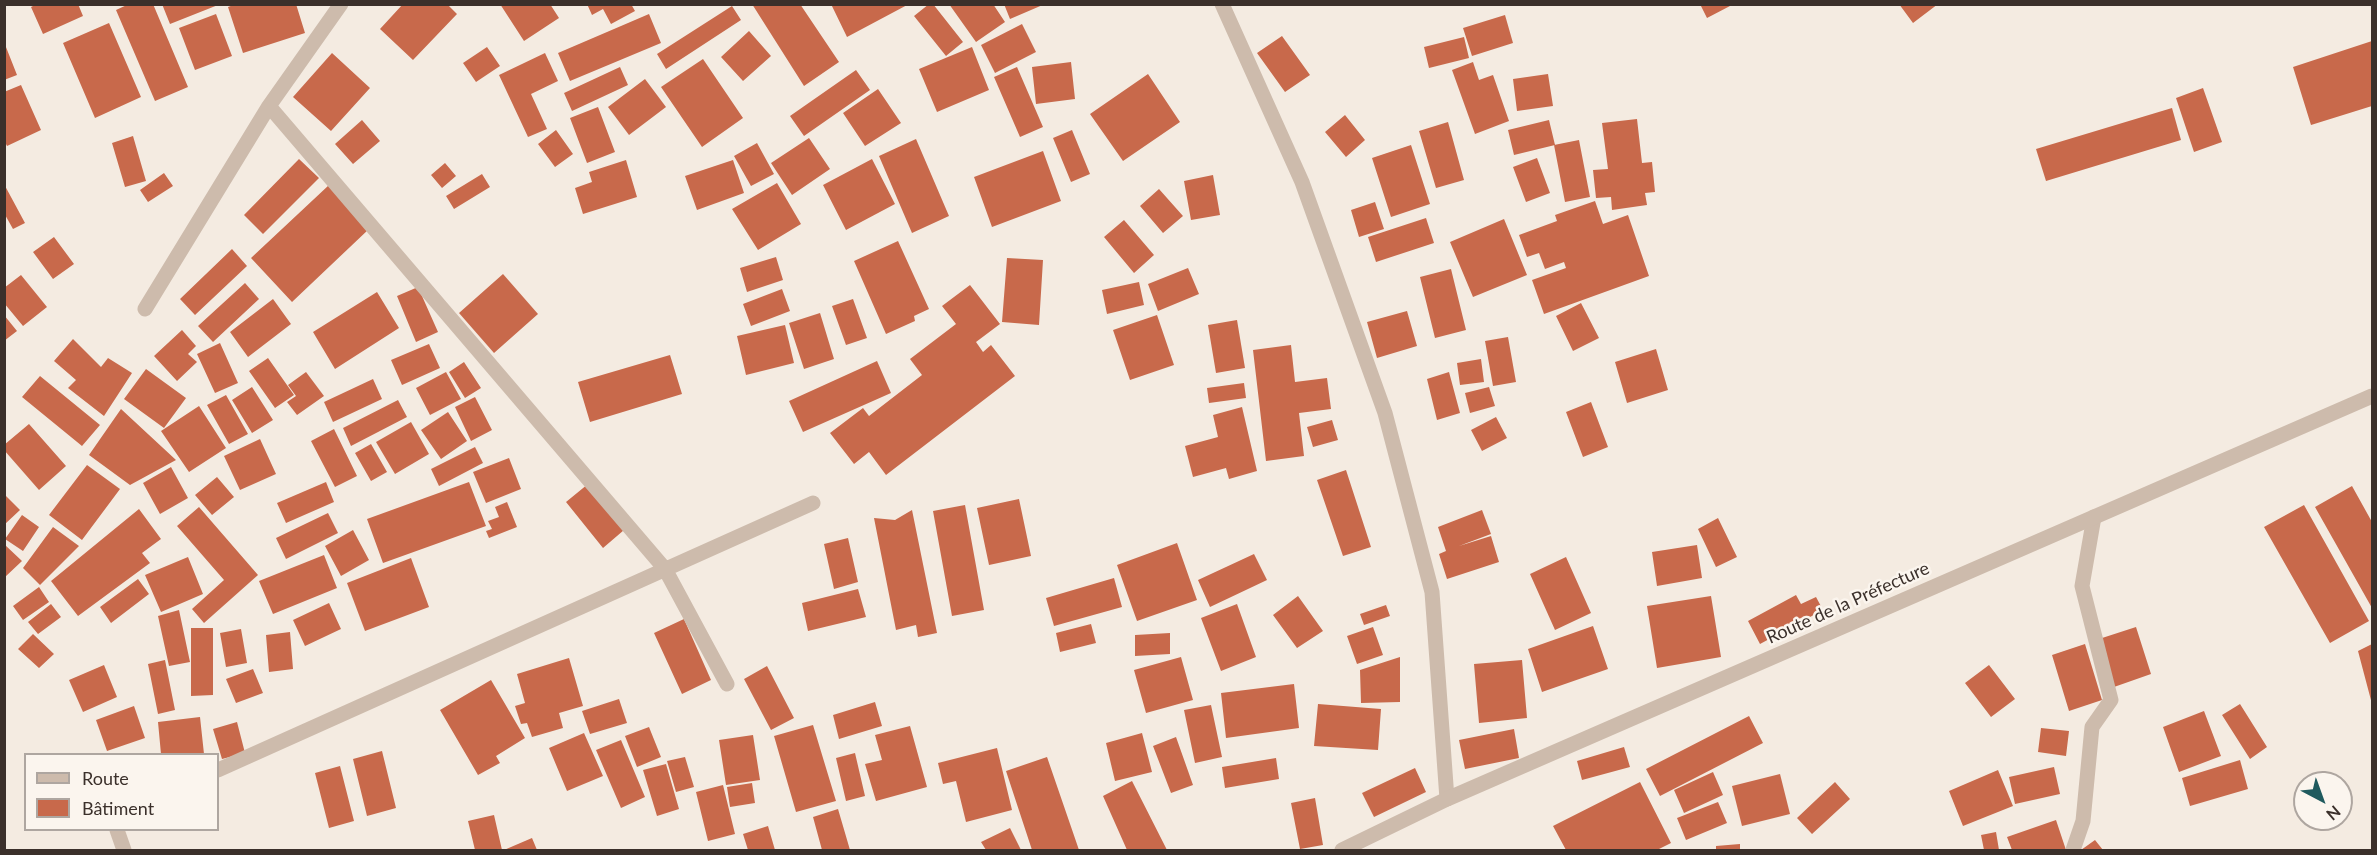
<!DOCTYPE html>
<meta charset="utf-8">
<style>
body{margin:0}
#map{position:relative;width:2377px;height:855px;overflow:hidden;background:#f4ebe1;font-family:Lato,sans-serif}
canvas{display:block}
.frame{position:absolute;inset:0;border:6px solid #3b302b;pointer-events:none}
.legend{position:absolute;left:24px;top:753px;width:195px;height:78px;box-sizing:border-box;background:#fbf5ee;border:2px solid #aea6a0;margin:0;padding:8px 10px;list-style:none;font-size:18px;color:#3b302b}
.legend li{display:flex;align-items:center;gap:12px;height:30px}
.legend b{width:30px;border:2px solid #aea6a0}
.north{position:absolute;left:2293px;top:771px;width:60px;height:60px;box-sizing:border-box;background:#fbf5ee;border:2px solid #aea6a0;border-radius:50%;rotate:139deg;font-size:16px;font-weight:700;line-height:24px;text-align:center;color:#3b302b}
.north::after{content:'';display:block;margin:auto;width:21px;height:27px;background:#1f5a5e;clip-path:polygon(50% 0,100% 100%,50% 72%,0 100%)}
</style>
<div id="map">
<canvas width="2377" height="855"></canvas>
<div class="frame"></div>
<ul class="legend">
<li><b style="height:8px;background:#cdbbac"></b>Route</li>
<li><b style="height:16px;background:#c8694b"></b>Bâtiment</li>
</ul>
<div class="north">N</div>
</div>
<script>
const ctx = document.querySelector('canvas').getContext('2d');
ctx.lineJoin = 'round';
function paint(path, color) {
  ctx.fillStyle = color;
  ctx.fill(path, 'evenodd');
}
function poly(rows) {
  const path = new Path2D();
  for (const r of rows) {
    path.moveTo(r[0], r[1]);
    for (let i = 2; i < r.length; i += 2) path.lineTo(r[i], r[i + 1]);
  }
  return path;
}
function strokePath(path, color, width, dash) {
  ctx.strokeStyle = color;
  ctx.lineWidth = width;
  ctx.lineCap = dash ? 'butt' : 'round';
  ctx.setLineDash(dash || []);
  ctx.stroke(path);
}
function label(font, color, halo, rows, align = 'center') {
  ctx.font = font + ' Lato,sans-serif';
  ctx.lineWidth = 5;
  ctx.setLineDash([]);
  ctx.textBaseline = 'middle';
  ctx.strokeStyle = halo;
  ctx.fillStyle = color;
  for (const [text, x, y, turn = 0] of rows) {
    ctx.save();
    ctx.translate(x, y);
    ctx.rotate((+turn || 0) * Math.PI / 180);
    ctx.textAlign = isNaN(turn) ? turn : align;
    if (halo) ctx.strokeText(text, 0, 0);
    ctx.fillText(text, 0, 0);
    ctx.restore();
  }
}
const building = poly([
 [37,4,78,4,83,16,43,34,31,7],
 [129,4,153,4,188,87,155,101,116,10],
 [162,4,218,4,218,5,170,24],
 [236,4,296,4,305,33,243,53,228,7],
 [403,4,447,4,457,14,413,60,380,29],
 [500,4,550,4,559,18,524,41],
 [587,4,631,4,635,11,611,24,603,9,592,15],
 [752,4,800,4,839,62,804,86],
 [831,4,909,4,847,37],
 [929,4,933,4,963,42,946,56,914,16],
 [949,4,993,4,1005,22,976,42],
 [1004,4,1045,4,1010,19],
 [1700,4,1729,4,1730,6,1707,18],
 [1899,4,1938,4,1913,23],
 [732,6,741,20,666,69,657,54],
 [216,14,232,56,195,70,179,28],
 [649,14,661,43,570,81,558,53],
 [1505,15,1513,43,1472,56,1463,28],
 [109,23,141,97,95,118,63,43],
 [1022,24,1036,52,995,73,981,45],
 [749,31,771,56,743,81,721,57],
 [1282,36,1310,75,1285,92,1257,53],
 [1464,37,1469,58,1429,68,1424,47],
 [2372,41,2372,106,2311,125,2293,67],
 [4,42,17,75,4,80],
 [487,47,500,66,476,82,463,63],
 [972,47,989,90,937,112,919,69],
 [332,53,370,88,331,131,293,97],
 [545,53,558,81,531,94,547,129,528,137,499,75],
 [703,59,743,118,702,147,661,87],
 [1071,62,1075,99,1036,104,1032,67],
 [1473,62,1479,80,1493,75,1509,121,1475,134,1452,70],
 [620,67,628,85,572,111,564,93],
 [1017,67,1043,127,1020,137,994,77],
 [856,70,870,90,804,136,790,116],
 [1148,74,1180,122,1123,161,1090,114],
 [1548,74,1553,106,1517,111,1513,79],
 [645,79,666,107,629,135,608,107],
 [21,85,41,130,7,146,4,140,4,92],
 [2203,88,2222,142,2194,152,2176,98],
 [878,89,901,123,865,146,843,113],
 [598,107,615,152,587,163,570,118],
 [2172,108,2181,140,2046,181,2036,149],
 [1345,115,1365,140,1346,157,1325,132],
 [1637,119,1642,163,1652,162,1655,192,1645,193,1647,205,1612,210,1611,197,1596,198,1593,170,1608,169,1602,123],
 [362,120,380,141,353,164,335,144],
 [1549,120,1555,145,1514,155,1508,130],
 [1448,122,1464,180,1436,188,1419,131],
 [556,130,573,154,555,167,538,144],
 [1072,130,1090,174,1071,182,1053,138],
 [133,136,146,181,125,187,112,143],
 [809,138,830,169,792,195,771,163],
 [916,139,949,216,912,233,879,156],
 [1579,140,1590,197,1565,202,1554,145],
 [757,143,774,174,751,186,734,156],
 [1411,145,1430,204,1391,217,1372,158],
 [1043,151,1061,201,992,227,974,177],
 [1537,158,1550,193,1526,202,1513,167],
 [299,159,319,178,263,234,244,215],
 [872,159,895,204,846,230,823,185],
 [626,160,637,197,583,214,575,188,592,182,589,172],
 [733,160,744,193,697,210,685,176],
 [445,163,456,176,442,188,431,175],
 [164,173,173,186,148,202,140,190],
 [482,174,490,187,454,209,446,196],
 [1213,175,1220,215,1191,220,1184,181],
 [777,183,801,224,758,250,732,209],
 [4,184,25,223,13,229,4,213],
 [329,185,369,229,292,302,251,258],
 [1159,189,1183,216,1163,233,1140,206],
 [1595,201,1603,224,1628,215,1649,276,1544,314,1532,280,1566,268,1564,262,1545,269,1539,253,1527,257,1519,235,1557,221,1555,215],
 [1375,202,1384,229,1359,237,1351,210],
 [1426,218,1434,243,1376,262,1368,237],
 [1504,219,1527,275,1473,297,1450,242],
 [1124,220,1154,255,1134,273,1104,237],
 [54,237,74,264,53,279,33,252],
 [898,241,929,309,914,316,915,321,886,334,854,261],
 [232,249,247,266,195,315,180,299],
 [776,257,783,280,747,292,740,268],
 [1007,258,1043,260,1039,325,1002,322],
 [1188,268,1199,294,1158,311,1148,284],
 [1451,269,1466,330,1435,338,1420,277],
 [503,274,538,314,494,353,459,313],
 [21,275,47,307,23,326,4,303,4,288],
 [1139,282,1144,305,1107,314,1102,290],
 [245,283,259,299,213,342,198,326],
 [970,285,1000,324,976,342,983,352,991,345,1015,376,886,475,869,452,854,464,830,433,863,408,869,416,922,375,910,359,956,324,942,306],
 [418,287,438,332,416,342,397,296],
 [782,289,790,311,751,326,743,304],
 [377,292,399,328,335,369,313,332],
 [273,299,291,324,248,357,230,332],
 [853,299,867,338,846,345,832,306],
 [1581,303,1599,338,1573,351,1556,316],
 [1407,311,1417,346,1377,358,1367,322],
 [820,313,834,359,804,369,789,323],
 [4,315,17,331,4,341],
 [1157,315,1174,365,1130,380,1113,330],
 [1237,320,1245,368,1216,373,1208,325],
 [785,325,794,363,746,375,737,336],
 [182,330,196,346,188,354,197,362,177,381,154,356],
 [1508,337,1516,382,1493,386,1485,341],
 [73,339,101,367,108,358,132,373,104,416,68,388,76,380,54,361],
 [220,343,238,383,215,393,197,354],
 [429,344,440,368,402,385,391,360],
 [1291,345,1295,382,1327,378,1331,409,1299,413,1304,456,1266,461,1253,350],
 [1656,349,1668,390,1627,403,1615,362],
 [670,355,682,394,590,422,578,382],
 [268,358,294,395,275,408,249,371],
 [1481,359,1484,382,1460,385,1457,363],
 [877,361,891,393,803,432,789,401],
 [464,362,481,388,465,398,449,372],
 [146,369,186,398,164,428,124,399],
 [306,372,324,396,297,415,287,402,296,396,288,385],
 [446,372,461,399,430,415,416,388],
 [1449,372,1460,413,1437,420,1427,379],
 [40,376,100,425,82,446,22,397],
 [373,379,382,399,333,422,324,402],
 [1244,383,1246,398,1209,403,1207,388],
 [252,387,273,420,252,433,232,400],
 [1489,387,1495,406,1470,413,1465,393],
 [226,395,248,434,229,444,207,405],
 [475,397,492,430,471,441,455,407],
 [398,400,407,417,351,446,343,428],
 [1591,402,1608,447,1583,457,1566,412],
 [199,406,226,448,189,472,161,431],
 [1242,407,1257,471,1229,479,1226,468,1193,477,1185,446,1218,437,1213,415],
 [121,409,176,460,130,485,89,455],
 [448,412,467,441,441,459,421,430],
 [1496,417,1507,438,1482,451,1471,430],
 [1332,420,1338,440,1313,447,1307,427],
 [411,422,429,454,395,474,376,442],
 [29,424,66,466,39,490,4,450,4,445],
 [334,429,357,476,335,487,311,441],
 [260,439,276,474,240,490,224,456],
 [371,444,387,472,371,481,355,453],
 [475,447,483,463,439,486,431,469],
 [509,458,521,489,486,503,473,472],
 [87,465,120,489,82,540,49,515],
 [171,467,188,498,160,514,143,483],
 [1346,470,1371,547,1343,556,1317,480],
 [217,477,234,497,212,515,195,495],
 [326,482,334,502,286,523,277,503],
 [469,482,486,526,383,563,367,519],
 [588,484,624,530,603,548,566,502],
 [2352,486,2372,522,2372,608,2315,507],
 [4,494,20,510,4,525],
 [1019,499,1031,556,989,565,977,508],
 [507,502,517,527,489,538,486,531,492,529,488,521,499,517,495,507],
 [965,505,984,610,952,616,933,511],
 [2304,505,2369,621,2330,643,2264,527],
 [199,507,258,575,204,623,192,609,224,580,177,526],
 [139,509,161,539,142,553,150,563,78,616,51,581],
 [912,510,937,633,918,637,916,625,896,630,874,518,895,520],
 [1482,510,1491,534,1459,546,1491,536,1499,562,1447,579,1439,554,1446,551,1438,527],
 [328,513,338,533,286,559,276,538],
 [22,515,39,527,23,551,5,539],
 [1718,518,1737,557,1716,567,1698,529],
 [53,527,79,546,40,585,23,568],
 [353,530,369,560,341,576,325,546],
 [848,538,858,582,834,589,824,544],
 [1177,543,1197,600,1137,621,1117,565],
 [4,544,22,561,4,578],
 [1697,545,1702,578,1657,586,1652,552],
 [1254,554,1267,580,1210,607,1198,580],
 [324,555,337,588,273,614,259,581],
 [188,557,203,594,161,612,145,575],
 [1566,557,1591,613,1555,630,1530,574],
 [411,558,429,607,365,631,347,583],
 [1114,578,1122,607,1054,626,1046,598],
 [138,579,149,594,111,623,100,607],
 [39,587,49,602,23,620,13,606],
 [858,589,866,617,808,631,802,603],
 [1796,595,1801,604,1816,597,1823,610,1760,644,1748,621],
 [1298,596,1323,631,1297,648,1273,615],
 [1711,596,1721,657,1657,668,1647,606],
 [329,603,341,629,305,646,293,620],
 [51,604,61,617,38,634,28,622],
 [1237,604,1256,657,1221,671,1201,618],
 [1386,605,1390,616,1364,625,1360,614],
 [179,610,190,662,169,666,158,616],
 [684,619,711,680,682,694,654,633],
 [1091,624,1096,643,1060,652,1056,633],
 [1593,626,1608,669,1542,692,1528,649],
 [1373,627,1383,655,1357,664,1347,636],
 [2136,627,2151,674,2114,687,2099,639],
 [191,628,213,628,213,695,191,696],
 [241,629,247,663,226,667,220,633],
 [290,632,293,669,269,672,266,635],
 [1170,633,1170,654,1135,656,1135,635],
 [33,634,54,654,39,668,18,649],
 [2085,644,2102,700,2069,711,2052,655],
 [2372,644,2372,704,2358,651],
 [1181,657,1193,700,1146,713,1134,670],
 [1400,657,1400,702,1361,703,1360,670],
 [569,658,583,706,559,713,563,728,532,737,527,723,521,724,515,706,525,703,517,674],
 [165,660,175,710,158,714,148,664],
 [1522,660,1527,718,1479,723,1474,664],
 [104,665,117,697,83,712,69,680],
 [1989,665,2015,699,1991,717,1965,683],
 [767,666,794,718,771,730,744,679],
 [253,669,263,693,236,703,226,679],
 [491,680,525,738,496,756,500,763,478,775,440,710],
 [1294,684,1299,728,1226,738,1221,693],
 [619,699,627,723,590,734,582,711],
 [875,702,882,726,839,739,833,715],
 [1318,704,1381,709,1378,750,1314,746],
 [2240,704,2267,747,2250,759,2222,715],
 [1211,705,1222,757,1195,763,1184,710],
 [134,706,145,738,107,751,96,720],
 [2204,711,2221,756,2179,772,2163,727],
 [1749,716,1763,743,1660,796,1646,769],
 [200,717,204,754,161,754,158,722],
 [237,722,245,753,222,759,213,729],
 [813,725,836,801,796,812,774,736],
 [910,726,927,787,876,801,865,764,882,760,875,735],
 [649,727,661,757,637,767,625,736],
 [2041,728,2069,731,2066,756,2038,752],
 [1514,729,1519,758,1465,769,1459,740],
 [584,733,603,776,567,791,549,748],
 [1142,733,1152,772,1115,781,1106,743],
 [753,735,760,780,726,785,719,740],
 [1176,737,1193,785,1171,793,1153,746],
 [621,740,645,797,621,808,596,750],
 [1624,747,1630,767,1582,780,1577,761],
 [997,748,1012,810,966,822,956,781,943,784,938,763],
 [382,751,396,808,367,816,353,759],
 [855,753,865,796,846,801,836,758],
 [685,757,694,787,676,792,667,761],
 [1047,757,1079,850,1032,850,1006,771],
 [1276,758,1279,779,1225,788,1222,767],
 [2240,760,2248,789,2190,806,2182,778],
 [666,764,679,809,657,816,643,770],
 [340,766,354,821,329,828,315,773],
 [2054,767,2060,794,2015,804,2009,777],
 [1415,768,1426,792,1374,817,1362,793],
 [1998,770,2013,806,1963,826,1949,791],
 [1713,772,1723,795,1684,813,1674,790],
 [1780,774,1790,814,1742,826,1732,786],
 [1132,781,1167,850,1127,850,1103,796],
 [1640,782,1671,843,1657,850,1566,850,1553,826],
 [1835,782,1850,799,1812,834,1797,818],
 [752,783,755,803,730,807,727,787],
 [723,785,735,834,708,841,696,792],
 [1315,798,1323,845,1300,849,1291,803],
 [1718,802,1727,823,1686,840,1677,818],
 [838,809,850,850,822,850,813,817],
 [494,815,502,850,475,850,468,821],
 [2056,820,2066,850,2012,850,2007,837],
 [768,826,775,850,748,850,743,834],
 [1010,828,1021,850,986,850,981,842],
 [1996,832,1999,850,1984,850,1981,835],
 [532,838,537,850,504,850],
 [2095,840,2103,850,2081,850],
 [1740,844,1740,850,1716,850,1716,846]
]);
const minor = poly([
 [1222,4,1302,182,1385,413,1432,592,1447,799],
 [269,106,665,569,727,684],
 [145,309,269,106,341,4],
 [218,770,813,503],
 [117,830,124,850],
 [2073,850,2083,821,2092,727,2111,700,2082,586,2094,517]
]);
const tertiary = poly([
 [1342,850,1447,799,2372,396]
]);
const streetNames = [
 ["Route de la Préfecture",1848,603,-24]
];
paint(building, '#c8694b');
strokePath(minor, '#cdbbac', 15);
strokePath(tertiary, '#cdbbac', 15);
label('18px', '#3b302b', '#fbf5ee', streetNames);
</script>
